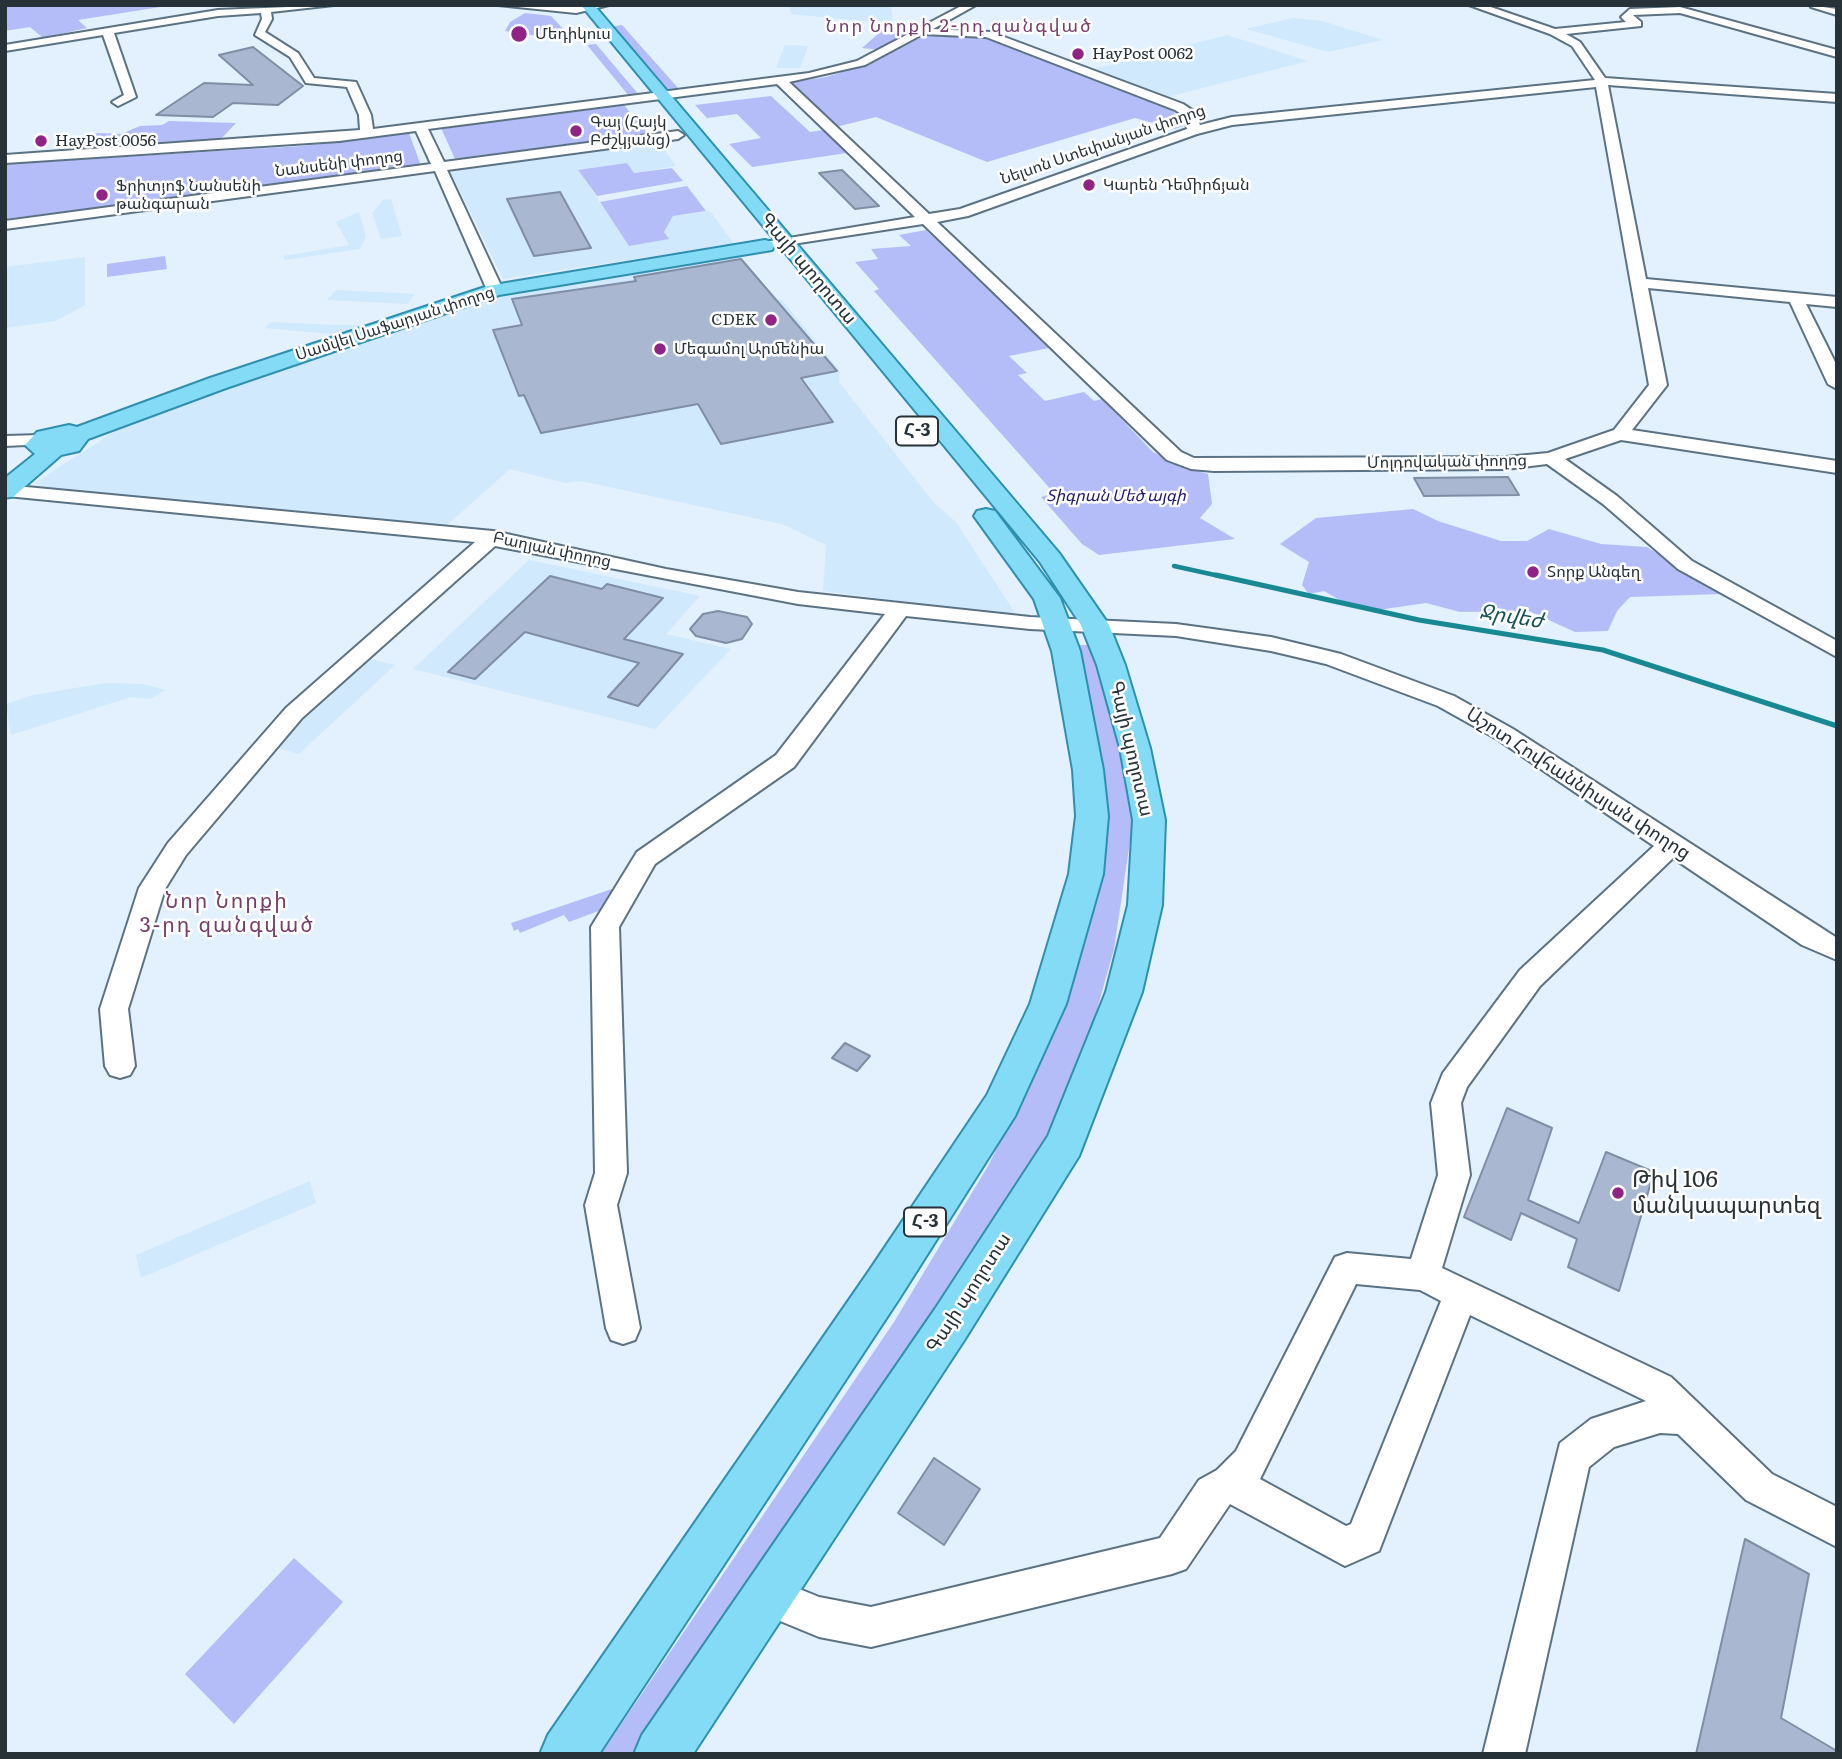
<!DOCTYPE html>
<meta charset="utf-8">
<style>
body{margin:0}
#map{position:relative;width:1842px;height:1759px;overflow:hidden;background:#e2f1fd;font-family:Literata,serif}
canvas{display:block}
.frame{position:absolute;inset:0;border:7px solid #273138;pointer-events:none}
</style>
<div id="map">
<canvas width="1842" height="1759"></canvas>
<div class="frame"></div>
</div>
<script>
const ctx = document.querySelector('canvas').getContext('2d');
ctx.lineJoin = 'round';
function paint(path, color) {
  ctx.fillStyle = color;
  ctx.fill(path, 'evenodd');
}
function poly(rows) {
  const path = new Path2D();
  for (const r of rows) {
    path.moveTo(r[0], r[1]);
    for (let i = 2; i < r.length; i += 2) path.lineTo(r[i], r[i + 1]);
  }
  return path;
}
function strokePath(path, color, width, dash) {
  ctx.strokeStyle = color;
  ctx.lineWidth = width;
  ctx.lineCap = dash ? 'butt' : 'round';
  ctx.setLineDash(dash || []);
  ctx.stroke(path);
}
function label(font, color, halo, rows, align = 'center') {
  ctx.font = font + ' Literata,"Noto Sans Armenian",serif';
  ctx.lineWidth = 5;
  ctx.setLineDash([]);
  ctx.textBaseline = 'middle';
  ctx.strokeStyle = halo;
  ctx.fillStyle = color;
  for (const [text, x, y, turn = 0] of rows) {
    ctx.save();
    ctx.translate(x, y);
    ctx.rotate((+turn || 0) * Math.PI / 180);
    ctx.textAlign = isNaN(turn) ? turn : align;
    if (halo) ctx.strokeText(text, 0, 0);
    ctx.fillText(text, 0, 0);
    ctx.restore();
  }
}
const built = poly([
 [789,5,891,5,893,24,791,14],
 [1293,18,1322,21,1383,40,1328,52,1246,29],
 [1227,35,1308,61,1167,97,1091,70],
 [785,45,808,46,800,68,776,68],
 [658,141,676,166,634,173,578,170,629,245,668,238,664,232,673,216,710,211,734,244,503,279,450,171],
 [391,199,402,236,381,239,372,213,383,200],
 [359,212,366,236,360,249,285,260,283,256,349,245,336,222],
 [739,255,776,299,781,299,840,371,839,382,934,503,956,522,1017,616,823,591,826,545,782,524,581,481,565,483,510,469,445,527,52,491,35,483,140,415,491,293],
 [85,257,85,305,56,321,5,328,5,267],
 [336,290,415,294,407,304,327,300],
 [270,322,338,325,371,325,344,335,265,328],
 [529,560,700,596,666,634,731,649,655,729,413,669],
 [370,659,395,665,299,754,274,747],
 [106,683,143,684,166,690,150,699,131,697,11,735,6,704,33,695],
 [310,1181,316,1203,141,1278,136,1255]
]);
const green = poly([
 [5,5,173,5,78,20,87,28,43,38,30,27,5,31],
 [525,13,551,16,564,30,538,36,505,31,510,22],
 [622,25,679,89,667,91,611,27],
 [887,26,906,28,911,34,881,50,862,48],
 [946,34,991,39,1171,108,1183,126,1175,129,1135,118,987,162,876,117,836,127,788,83,826,77,866,65,924,36],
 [596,44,639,95,629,96,587,45],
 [771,96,810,132,823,130,847,153,752,167,729,144,761,138,737,114,707,118,695,105],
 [624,105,648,134,455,159,441,128],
 [169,121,236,123,218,142,74,151,77,140,98,133,121,134,140,126,162,125],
 [409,133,421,166,5,219,5,164,302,146],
 [627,163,634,173,672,168,683,181,597,196,578,170],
 [687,186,706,211,673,216,664,232,669,239,629,246,600,202],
 [926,230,1049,348,1009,356,1027,373,1018,375,1045,401,1084,392,1094,401,1102,399,1153,452,1183,467,1208,474,1212,504,1200,518,1235,539,1099,555,1082,544,1041,497,1054,493,874,291,879,289,855,262,878,259,871,249,911,246,899,235],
 [165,256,167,269,107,277,107,264],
 [1413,509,1438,521,1501,541,1527,541,1549,529,1601,544,1647,547,1722,594,1630,597,1617,611,1608,631,1575,632,1529,611,1460,612,1426,603,1378,610,1350,606,1324,591,1309,594,1302,585,1309,562,1280,544,1316,518],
 [1078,645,1092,645,1131,798,1132,828,1114,949,1094,1020,1064,1099,1024,1183,631,1754,601,1754,894,1322,988,1166,1039,1065,1071,986,1093,903,1106,831,1107,797],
 [624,885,609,907,569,922,564,915,520,933,518,929,514,931,511,923],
 [294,1558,343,1602,234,1724,185,1674]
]);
const streamFar1 = poly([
 [1174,566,1224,577]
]);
const stream = poly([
 [1216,575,1419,620,1603,650,1837,726]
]);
const building = poly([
 [253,47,303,86,278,105,233,103,213,117,156,115,204,83,253,85,219,55,253,47],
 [842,170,879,206,855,209,819,173,842,170],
 [560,192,591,248,534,256,507,199,560,192],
 [741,259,837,371,801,378,833,422,721,444,698,404,541,433,524,395,519,396,493,330,522,325,512,299,636,281,634,277,741,259],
 [1508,477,1519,495,1424,496,1414,478,1508,477],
 [550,576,602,589,607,584,663,598,624,639,683,654,638,706,608,697,639,663,525,632,475,679,448,672,550,576],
 [718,611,747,617,752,624,742,639,726,643,696,636,690,629,703,614,718,611],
 [845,1043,870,1056,857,1071,832,1058,845,1043],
 [1507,1108,1552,1128,1528,1200,1579,1223,1606,1152,1654,1172,1619,1291,1568,1267,1577,1239,1521,1213,1511,1240,1464,1217,1507,1108],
 [934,1458,980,1489,944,1545,898,1513,934,1458],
 [1745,1539,1809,1574,1781,1718,1837,1751,1837,1754,1696,1754,1745,1539]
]);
const minor = poly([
 [334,5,271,12,272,19,265,32,298,53,314,78,356,82,371,115,373,129,809,73,857,61,963,5,976,5,933,29,991,32,1183,104,1195,112,1200,125,1232,117,1595,80,1572,46,1550,34,1469,5,1485,5,1555,29,1626,22,1621,17,1630,9,1680,7,1837,50,1837,57,1680,13,1633,15,1641,22,1641,26,1566,34,1580,42,1605,78,1837,94,1837,102,1608,85,1646,279,1837,297,1837,307,1806,304,1837,366,1837,389,1828,384,1790,302,1648,288,1667,385,1632,430,1837,461,1837,473,1621,440,1565,459,1617,496,1692,561,1837,641,1837,657,1678,569,1603,504,1547,464,1506,469,1214,471,1191,469,1167,460,923,224,760,249,758,246,765,242,915,217,777,84,428,129,444,162,678,131,684,135,678,139,447,170,503,290,495,295,487,290,435,171,5,229,5,221,431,164,416,131,339,141,5,163,5,155,360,130,359,115,347,87,306,83,290,57,255,35,262,19,261,13,218,16,114,33,136,97,118,106,112,102,124,95,103,35,5,51,5,45,218,10,334,5],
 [923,34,986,37,1175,110,1186,117,1187,129,960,209,929,214,789,82,865,65,923,34],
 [1596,87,1649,385,1614,430,1548,453,1506,457,1194,458,1181,452,937,222,968,216,1197,134,1232,125,1596,87],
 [498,5,576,7,609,5,576,13,498,5],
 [1810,5,1837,9,1837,15,1811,7,1810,5],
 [41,435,50,440,47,444,5,446,5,436,41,435],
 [5,485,493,531,666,569,798,592,1030,617,1176,624,1271,637,1341,654,1454,696,1513,729,1837,938,1837,960,1802,945,1673,858,1540,986,1467,1087,1461,1103,1470,1175,1442,1268,1671,1377,1772,1474,1837,1507,1837,1547,1746,1500,1678,1434,1660,1433,1614,1447,1589,1467,1525,1754,1483,1754,1560,1443,1591,1419,1646,1401,1470,1315,1379,1551,1345,1566,1230,1504,1186,1569,1172,1574,871,1647,819,1637,751,1609,745,1595,751,1581,765,1575,819,1597,871,1607,1160,1538,1199,1480,1217,1470,1236,1451,1335,1257,1347,1253,1411,1259,1438,1175,1431,1103,1443,1073,1520,970,1654,846,1497,739,1438,706,1326,664,1271,651,1176,636,1030,629,906,616,794,767,655,864,619,927,627,1173,617,1205,640,1328,635,1340,623,1344,611,1340,606,1328,585,1205,595,1173,591,927,637,852,776,755,885,614,798,604,495,546,302,718,186,855,165,889,128,1009,135,1066,130,1075,120,1078,110,1075,105,1066,100,1009,139,888,168,843,286,708,475,542,7,496,5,485],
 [1356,1284,1420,1290,1441,1301,1351,1524,1346,1526,1260,1479,1356,1284]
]);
const major = poly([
 [581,5,594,5,1059,553,1109,625,1125,665,1150,748,1165,820,1162,905,1142,992,1079,1156,965,1339,693,1754,634,1754,642,1735,935,1309,1048,1136,1106,992,1128,905,1133,820,1120,748,1097,665,1081,625,1040,562,581,5],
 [765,240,772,242,774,246,772,250,499,295,226,388,88,439,79,451,61,455,14,496,5,498,5,478,35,454,25,445,37,432,69,425,77,427,210,378,488,286,765,240],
 [986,509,995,511,1060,598,1080,651,1103,770,1108,816,1103,874,1066,1004,1015,1116,899,1299,599,1754,540,1754,548,1735,869,1271,987,1095,1030,1004,1069,874,1076,816,1073,770,1052,651,1034,599,974,516,977,511,986,509]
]);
const markers = [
 [519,34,9,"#912384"],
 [1078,54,7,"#912384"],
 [576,131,7,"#912384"],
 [41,141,7,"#912384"],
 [1089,185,7,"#912384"],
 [102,195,7,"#912384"],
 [771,320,7,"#912384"],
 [660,349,7,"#912384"],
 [1533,572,7,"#912384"],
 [1618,1193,7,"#912384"]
];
const farPoinames = [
 ["Մեդիկուս",535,34],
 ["HayPost 0062",1092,54],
 ["Գայ (Հայկ",590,122],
 ["Բժշկյանց)",590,140],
 ["HayPost 0056",55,141],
 ["Կարեն Դեմիրճյան",1103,185],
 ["Ֆրիտյոֆ Նանսենի",116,186],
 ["թանգարան",116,204],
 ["CDEK",757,320,"right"],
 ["Մեգամոլ Արմենիա",674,349],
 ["Տորք Անգեղ",1547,572]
];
const farStreetnames = [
 ["Նելսոն Ստեփանյան փողոց",1103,145,-19],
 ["Նանսենի փողոց",339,164,-7],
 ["Սամվել Սաֆարյան փողոց",395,324,-18],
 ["Մոլդովական փողոց",1447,462,-1],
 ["Բաղյան փողոց",552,550,12]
];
const farParknames = [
 ["Տիգրան Մեծ այգի",1116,496]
];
const farNeighbourhoodnames = [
 ["Նոր Նորքի 2-րդ զանգված",959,27]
];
const shields = [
 [917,431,42],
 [925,1222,42]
];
const shieldNames = [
 ["Հ-3",917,431],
 ["Հ-3",925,1222]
];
const streetNames = [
 ["Գայի պողոտա",808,269,50],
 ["Գայի պողոտա",1131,749,77],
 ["Աշոտ Հովհաննիսյան փողոց",1578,784,33],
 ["Գայի պողոտա",969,1293,-57]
];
const waterNames = [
 ["Ջրվեժ",1511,617,9]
];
const neighbourhoodNames = [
 ["Նոր Նորքի",227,902],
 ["3-րդ զանգված",227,926]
];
const nearPoinames = [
 ["Թիվ 106",1632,1180],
 ["մանկապարտեզ",1632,1206]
];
paint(built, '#d0e9fd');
paint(green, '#b4bdf7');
strokePath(streamFar1, '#188893', 4.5);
strokePath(stream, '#188893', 5);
paint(building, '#a9b8d0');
strokePath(building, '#7f8ea5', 2);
strokePath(minor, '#5c7283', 4);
strokePath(major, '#2e90ae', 4);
paint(minor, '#fff');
paint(major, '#83dbf5');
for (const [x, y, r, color] of markers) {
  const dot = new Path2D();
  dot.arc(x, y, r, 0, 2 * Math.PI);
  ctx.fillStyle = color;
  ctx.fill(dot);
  strokePath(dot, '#fff', 2.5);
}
label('16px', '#273138', '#fff', farPoinames, 'left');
label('16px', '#273138', '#fff', farStreetnames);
label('italic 16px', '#21156f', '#fff', farParknames);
ctx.letterSpacing = '2px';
label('18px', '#763e6d', '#fff', farNeighbourhoodnames);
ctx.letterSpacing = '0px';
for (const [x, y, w] of shields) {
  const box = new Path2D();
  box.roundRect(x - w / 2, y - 14.5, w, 29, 5);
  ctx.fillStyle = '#fff';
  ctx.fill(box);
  strokePath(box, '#273138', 2);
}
label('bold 18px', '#273138', null, shieldNames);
label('19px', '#273138', '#fff', streetNames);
label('italic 21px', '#185056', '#fff', waterNames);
ctx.letterSpacing = '2px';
label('21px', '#763e6d', '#fff', neighbourhoodNames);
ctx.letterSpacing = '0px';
label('23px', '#273138', '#fff', nearPoinames, 'left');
</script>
